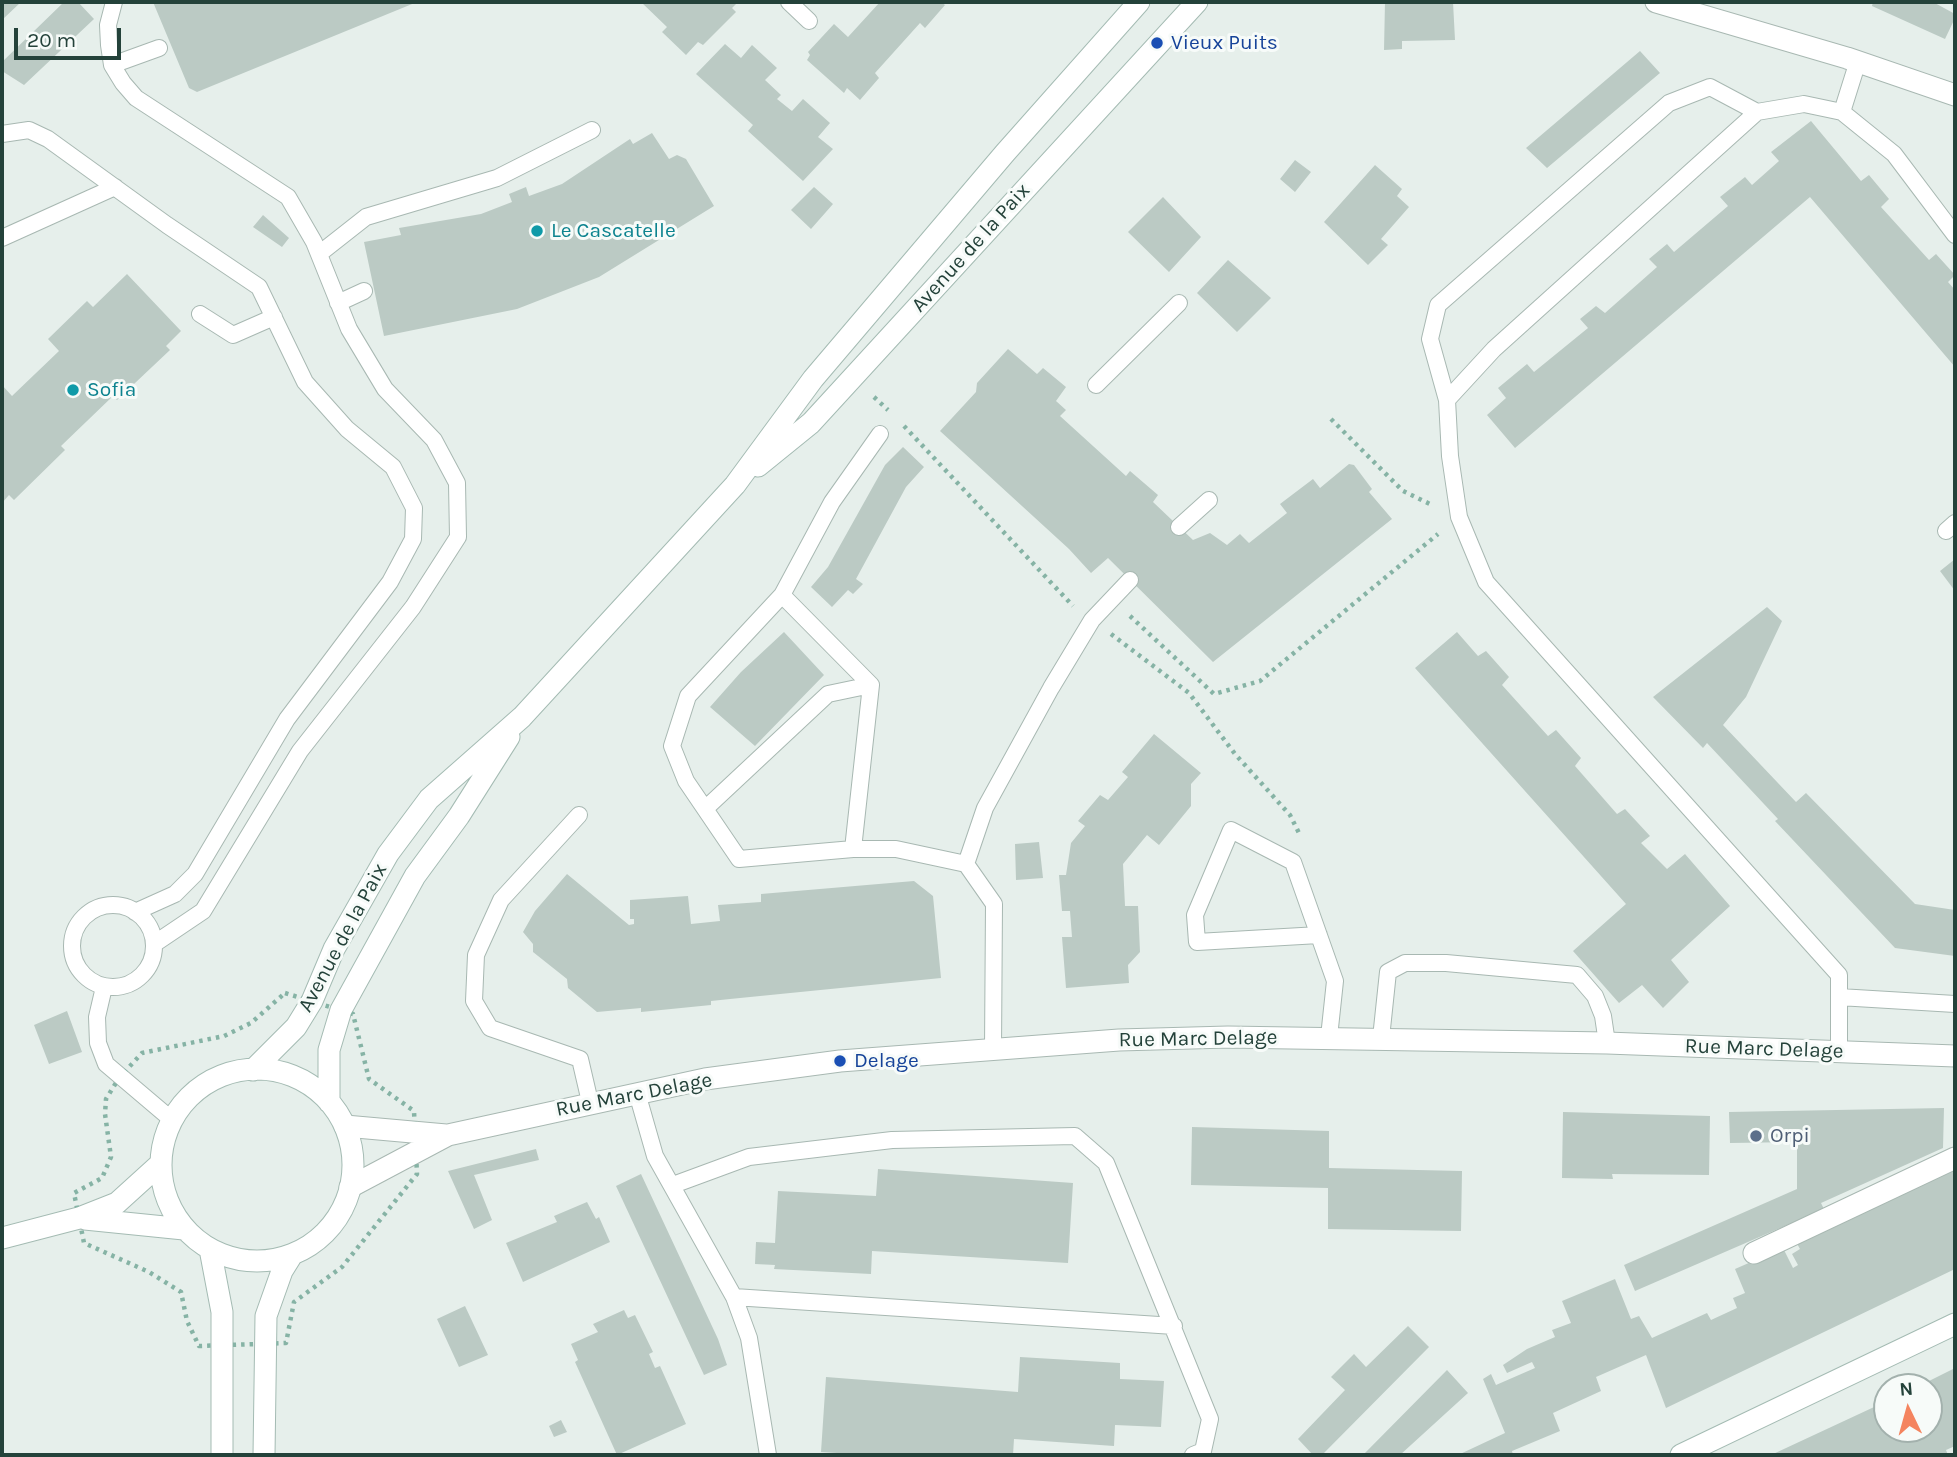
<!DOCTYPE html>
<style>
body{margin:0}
#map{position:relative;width:1957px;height:1457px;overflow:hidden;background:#e6efeb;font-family:Karla,sans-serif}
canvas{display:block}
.frame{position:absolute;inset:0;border:4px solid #24423a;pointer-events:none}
.north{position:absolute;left:1873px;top:1373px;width:70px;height:70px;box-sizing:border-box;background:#f7fbf9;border:2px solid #a3b1ad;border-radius:50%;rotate:355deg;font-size:19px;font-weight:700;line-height:28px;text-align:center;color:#24423a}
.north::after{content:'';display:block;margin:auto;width:24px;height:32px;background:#f4845f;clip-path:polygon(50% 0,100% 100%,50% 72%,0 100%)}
.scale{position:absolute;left:14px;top:28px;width:107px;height:32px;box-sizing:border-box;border:4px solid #24423a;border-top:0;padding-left:9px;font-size:21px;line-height:24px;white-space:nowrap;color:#24423a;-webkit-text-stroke:5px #f7fbf9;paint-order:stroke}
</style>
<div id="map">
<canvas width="1957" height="1457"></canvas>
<div class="frame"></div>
<div class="north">N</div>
<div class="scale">20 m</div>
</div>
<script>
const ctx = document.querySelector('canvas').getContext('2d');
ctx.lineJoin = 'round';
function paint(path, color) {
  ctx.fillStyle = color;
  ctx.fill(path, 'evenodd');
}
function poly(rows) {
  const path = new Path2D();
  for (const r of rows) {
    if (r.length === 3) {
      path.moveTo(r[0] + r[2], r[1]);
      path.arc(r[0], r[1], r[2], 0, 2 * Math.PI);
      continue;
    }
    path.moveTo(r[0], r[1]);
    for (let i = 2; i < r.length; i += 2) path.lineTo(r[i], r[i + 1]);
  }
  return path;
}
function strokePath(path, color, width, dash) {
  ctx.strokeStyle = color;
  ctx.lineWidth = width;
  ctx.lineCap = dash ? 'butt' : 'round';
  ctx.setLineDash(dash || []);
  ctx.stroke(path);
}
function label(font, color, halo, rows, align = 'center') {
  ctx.font = font + ' Karla,sans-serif';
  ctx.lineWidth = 6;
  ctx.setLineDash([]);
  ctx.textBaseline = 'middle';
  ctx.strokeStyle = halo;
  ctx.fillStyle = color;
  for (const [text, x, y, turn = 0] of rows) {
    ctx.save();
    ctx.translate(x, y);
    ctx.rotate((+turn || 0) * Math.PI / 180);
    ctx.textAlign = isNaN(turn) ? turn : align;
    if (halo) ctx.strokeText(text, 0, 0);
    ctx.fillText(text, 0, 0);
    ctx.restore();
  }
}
const building = poly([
 [2,2,21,2,2,20],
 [64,2,78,2,94,19,24,85,2,71,2,62],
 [153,2,417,2,197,92,189,88],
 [641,2,738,2,732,8,736,12,703,45,698,42,686,55,662,32,667,27],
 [880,2,941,2,945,5,925,28,920,23,875,73,879,78,860,100,847,88,844,93,807,60,810,55,808,52,834,24,848,37],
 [1385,2,1453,2,1455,40,1402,41,1402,49,1384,50],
 [1873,2,1933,2,1955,14,1955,18,1945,39,1872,6],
 [725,44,741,58,752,45,777,68,765,80,781,95,777,99,792,111,803,99,830,123,818,137,833,149,803,181,748,131,753,125,696,74],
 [1640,51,1660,73,1547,168,1526,148],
 [1811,121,1861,181,1869,175,1889,199,1881,207,1929,260,1936,254,1955,275,1948,282,1955,290,1955,367,1810,197,1515,448,1487,415,1506,398,1498,388,1527,364,1534,372,1588,328,1580,319,1596,306,1605,313,1657,267,1649,259,1667,244,1674,252,1728,206,1720,197,1745,177,1752,185,1779,161,1771,152],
 [652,133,669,159,677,155,686,159,714,206,599,277,517,309,384,336,364,242,401,235,399,228,481,214,512,202,509,194,526,187,529,196,562,184,630,139,633,144],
 [1295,160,1311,172,1295,192,1280,179],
 [1375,165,1402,189,1397,196,1409,207,1381,239,1388,245,1368,265,1324,222],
 [814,187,833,204,811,229,791,210],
 [1163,197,1201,237,1169,272,1128,232],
 [263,215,289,238,282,247,253,227],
 [1228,260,1271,298,1237,332,1197,293],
 [127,274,181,331,166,346,170,350,117,400,113,396,61,446,65,450,14,500,9,495,2,503,2,385,12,396,59,351,48,339,87,301,93,307],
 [1008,349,1037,374,1043,368,1066,387,1056,401,1066,410,1060,416,1126,476,1130,471,1158,495,1153,502,1193,540,1210,533,1227,545,1240,534,1249,543,1287,513,1280,504,1313,479,1320,488,1349,464,1354,465,1372,489,1369,492,1392,519,1213,662,1108,558,1091,573,1069,549,940,431,976,392,977,383],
 [903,447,924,467,906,487,856,579,863,584,853,594,848,590,832,607,811,587,828,567,885,465],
 [1955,559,1955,591,1940,571],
 [1767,607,1782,621,1746,697,1723,725,1796,802,1806,793,1915,904,1955,910,1955,956,1895,948,1775,821,1778,819,1707,743,1703,748,1653,697],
 [784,632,824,675,755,746,710,707,741,672],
 [1457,632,1478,656,1486,651,1509,677,1502,685,1548,736,1556,730,1581,758,1575,766,1617,814,1625,809,1650,836,1641,843,1667,869,1685,854,1730,906,1671,960,1689,982,1663,1008,1642,985,1619,1003,1573,951,1626,904,1415,668],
 [1154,734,1201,773,1191,784,1191,806,1159,845,1147,835,1123,864,1125,906,1138,906,1140,952,1128,965,1129,983,1066,988,1062,937,1072,937,1070,911,1062,911,1059,875,1066,875,1071,843,1085,826,1078,821,1100,795,1108,800,1128,777,1122,772],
 [1039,842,1043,878,1016,880,1015,844],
 [567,874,629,925,634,924,634,919,630,919,630,900,688,896,691,924,720,921,718,905,761,902,761,894,914,881,933,896,941,978,730,999,711,1001,711,1005,641,1012,641,1008,597,1012,568,988,567,979,533,952,533,944,523,932,535,911],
 [67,1011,82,1052,49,1064,34,1025],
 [1944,1108,1943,1148,1821,1203,1824,1209,1635,1291,1624,1265,1797,1189,1797,1142,1730,1143,1729,1112],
 [1563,1112,1710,1116,1709,1175,1612,1174,1613,1179,1562,1178],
 [1192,1127,1329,1131,1329,1168,1462,1171,1461,1231,1328,1229,1328,1188,1191,1185],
 [536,1149,539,1160,474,1175,492,1220,474,1229,448,1171],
 [878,1169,1073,1183,1068,1263,872,1251,871,1274,774,1269,775,1265,755,1264,756,1242,775,1243,778,1191,876,1196],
 [1955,1169,1955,1223,1953,1224,1955,1269,1666,1408,1646,1355,1596,1377,1601,1391,1553,1413,1560,1431,1512,1451,1513,1455,1458,1455,1505,1433,1483,1379,1491,1374,1496,1385,1535,1368,1532,1362,1507,1373,1503,1365,1527,1349,1555,1337,1552,1330,1571,1323,1562,1301,1615,1279,1631,1319,1639,1316,1652,1338,1707,1313,1711,1320,1737,1308,1733,1298,1745,1293,1735,1269,1783,1248,1793,1268,1798,1265,1792,1254,1800,1249,1796,1242],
 [641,1174,718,1339,727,1365,704,1375,616,1186],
 [587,1202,596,1219,599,1217,610,1242,523,1282,506,1243,557,1222,554,1216],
 [465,1306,488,1355,459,1367,437,1319],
 [624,1310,628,1318,635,1315,653,1352,649,1354,655,1368,660,1366,686,1424,617,1455,575,1362,578,1360,571,1344,598,1332,593,1324],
 [1408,1326,1429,1347,1322,1455,1313,1455,1298,1439,1345,1390,1331,1377,1354,1354,1366,1367],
 [1020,1357,1120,1363,1120,1379,1164,1381,1161,1427,1115,1425,1114,1446,1014,1439,1013,1455,868,1455,821,1452,826,1377,1018,1392],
 [1955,1368,1955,1446,1946,1450,1948,1455,1771,1455,1887,1401,1887,1429,1929,1429,1929,1387,1917,1387],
 [1447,1370,1468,1393,1400,1455,1363,1455],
 [561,1420,567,1432,554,1437,549,1426]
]);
const path = poly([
 [874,397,888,410],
 [1331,419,1403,491,1430,504],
 [904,426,1073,606],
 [1130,616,1214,694,1260,681,1438,534],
 [1111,634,1189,693,1235,754,1290,815,1300,835],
 [285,993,353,1014,369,1079,414,1111,417,1174,342,1267,294,1302,286,1343,199,1346,187,1321,181,1292,149,1272,84,1243,74,1193,102,1178,111,1157,105,1114,106,1099,119,1078,142,1053,224,1036,251,1023,285,993]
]);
const lane = poly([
 [114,2,108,25,109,45,112,65,123,83,136,98,288,197,314,242,349,329,385,389,434,440,457,483,458,537,413,607,300,751,203,911,154,944],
 [789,2,809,21],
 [112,65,159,48],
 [1757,112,1804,104,1842,112,1858,61],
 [1842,112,1894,154,1955,235],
 [2,134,29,130,48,139,167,225,259,287,305,382,347,429,393,467,414,508,413,539,390,582,287,719,195,874,175,894,135,912],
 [2,238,115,187],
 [319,254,366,217,497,178,592,130],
 [338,303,364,291],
 [200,314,233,335,274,317],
 [1096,385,1179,303],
 [1447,400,1494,349,1757,112,1710,87,1669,103,1438,305,1430,339,1447,400,1450,456,1459,517,1486,582,1839,975,1839,1052],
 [880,434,832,502,782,595,871,685,853,849,896,849,966,864,994,904,993,1049],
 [1179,527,1209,500],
 [1946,531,1955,523],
 [782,595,688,696,672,746,686,781,739,859,853,849],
 [705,809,828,694,871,685],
 [579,815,501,900,476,955,474,1001,490,1028,580,1059,590,1102],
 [966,864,985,808,1051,688,1092,620,1130,580],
 [113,946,41],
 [1319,935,1197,942,1195,915,1231,830,1293,862,1335,981,1329,1037],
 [104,987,97,1017,98,1043,106,1064,172,1120],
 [1839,997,1955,1004],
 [1381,1038,1388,972,1405,963,1446,963,1577,975,1595,996,1603,1016,1607,1043],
 [637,1093,655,1156,734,1297,749,1338,768,1455],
 [673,1185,749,1157,892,1140,1075,1136,1106,1163,1210,1419,1203,1451,1193,1455],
 [734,1297,1174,1326]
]);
const street = poly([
 [1656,2,1847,58,1955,95],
 [345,1126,446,1135],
 [350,1187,448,1135,705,1079,840,1061,1119,1040,1228,1037,1607,1043,1955,1056],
 [1754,1253,1955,1158]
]);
const secondary = poly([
 [758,466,811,423,1197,2],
 [257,1165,96],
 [253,1070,296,1027,312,1001,334,949,388,854,429,799,522,717,735,485,813,379,1005,153,1139,2],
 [329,1102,329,1050,341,1010,415,876,459,816,509,737],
 [85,1219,184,1229],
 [2,1238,79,1218,117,1203,160,1164],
 [210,1249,222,1312,222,1455],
 [264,1455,266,1316,282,1271,292,1255],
 [1681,1455,1955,1324]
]);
const markers = [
 [1157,43,7,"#1a4fb4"],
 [537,231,7,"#0f9aa8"],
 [73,390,7,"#0f9aa8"],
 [840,1061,7,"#1a4fb4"],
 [1756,1136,7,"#5c6f8a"]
];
const transitNames = [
 ["Vieux Puits",1171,43],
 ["Delage",854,1061]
];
const cultureNames = [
 ["Le Cascatelle",551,231],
 ["Sofia",87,390]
];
const streetNames = [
 ["Avenue de la Paix",971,248,-48],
 ["Avenue de la Paix",343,938,-62],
 ["Rue Marc Delage",1198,1039,-1],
 ["Rue Marc Delage",1764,1049,2],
 ["Rue Marc Delage",634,1095,-11]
];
const serviceNames = [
 ["Orpi",1770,1136]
];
paint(building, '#bbcac4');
strokePath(lane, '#a8b8b2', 18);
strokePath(street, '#a8b8b2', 23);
strokePath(secondary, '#a4bbb3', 23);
strokePath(path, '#86b3a5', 4.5, [3.5, 5]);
strokePath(lane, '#fff', 16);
strokePath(street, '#fff', 21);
strokePath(secondary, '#fff', 21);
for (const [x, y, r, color] of markers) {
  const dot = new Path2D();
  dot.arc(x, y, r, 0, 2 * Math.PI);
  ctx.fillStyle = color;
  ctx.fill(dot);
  strokePath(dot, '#f7fbf9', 2.5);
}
label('21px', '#164399', '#f7fbf9', transitNames, 'left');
label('21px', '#0d838f', '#f7fbf9', cultureNames, 'left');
label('21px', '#24423a', '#f7fbf9', streetNames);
label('21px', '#4e5e75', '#f7fbf9', serviceNames, 'left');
</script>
